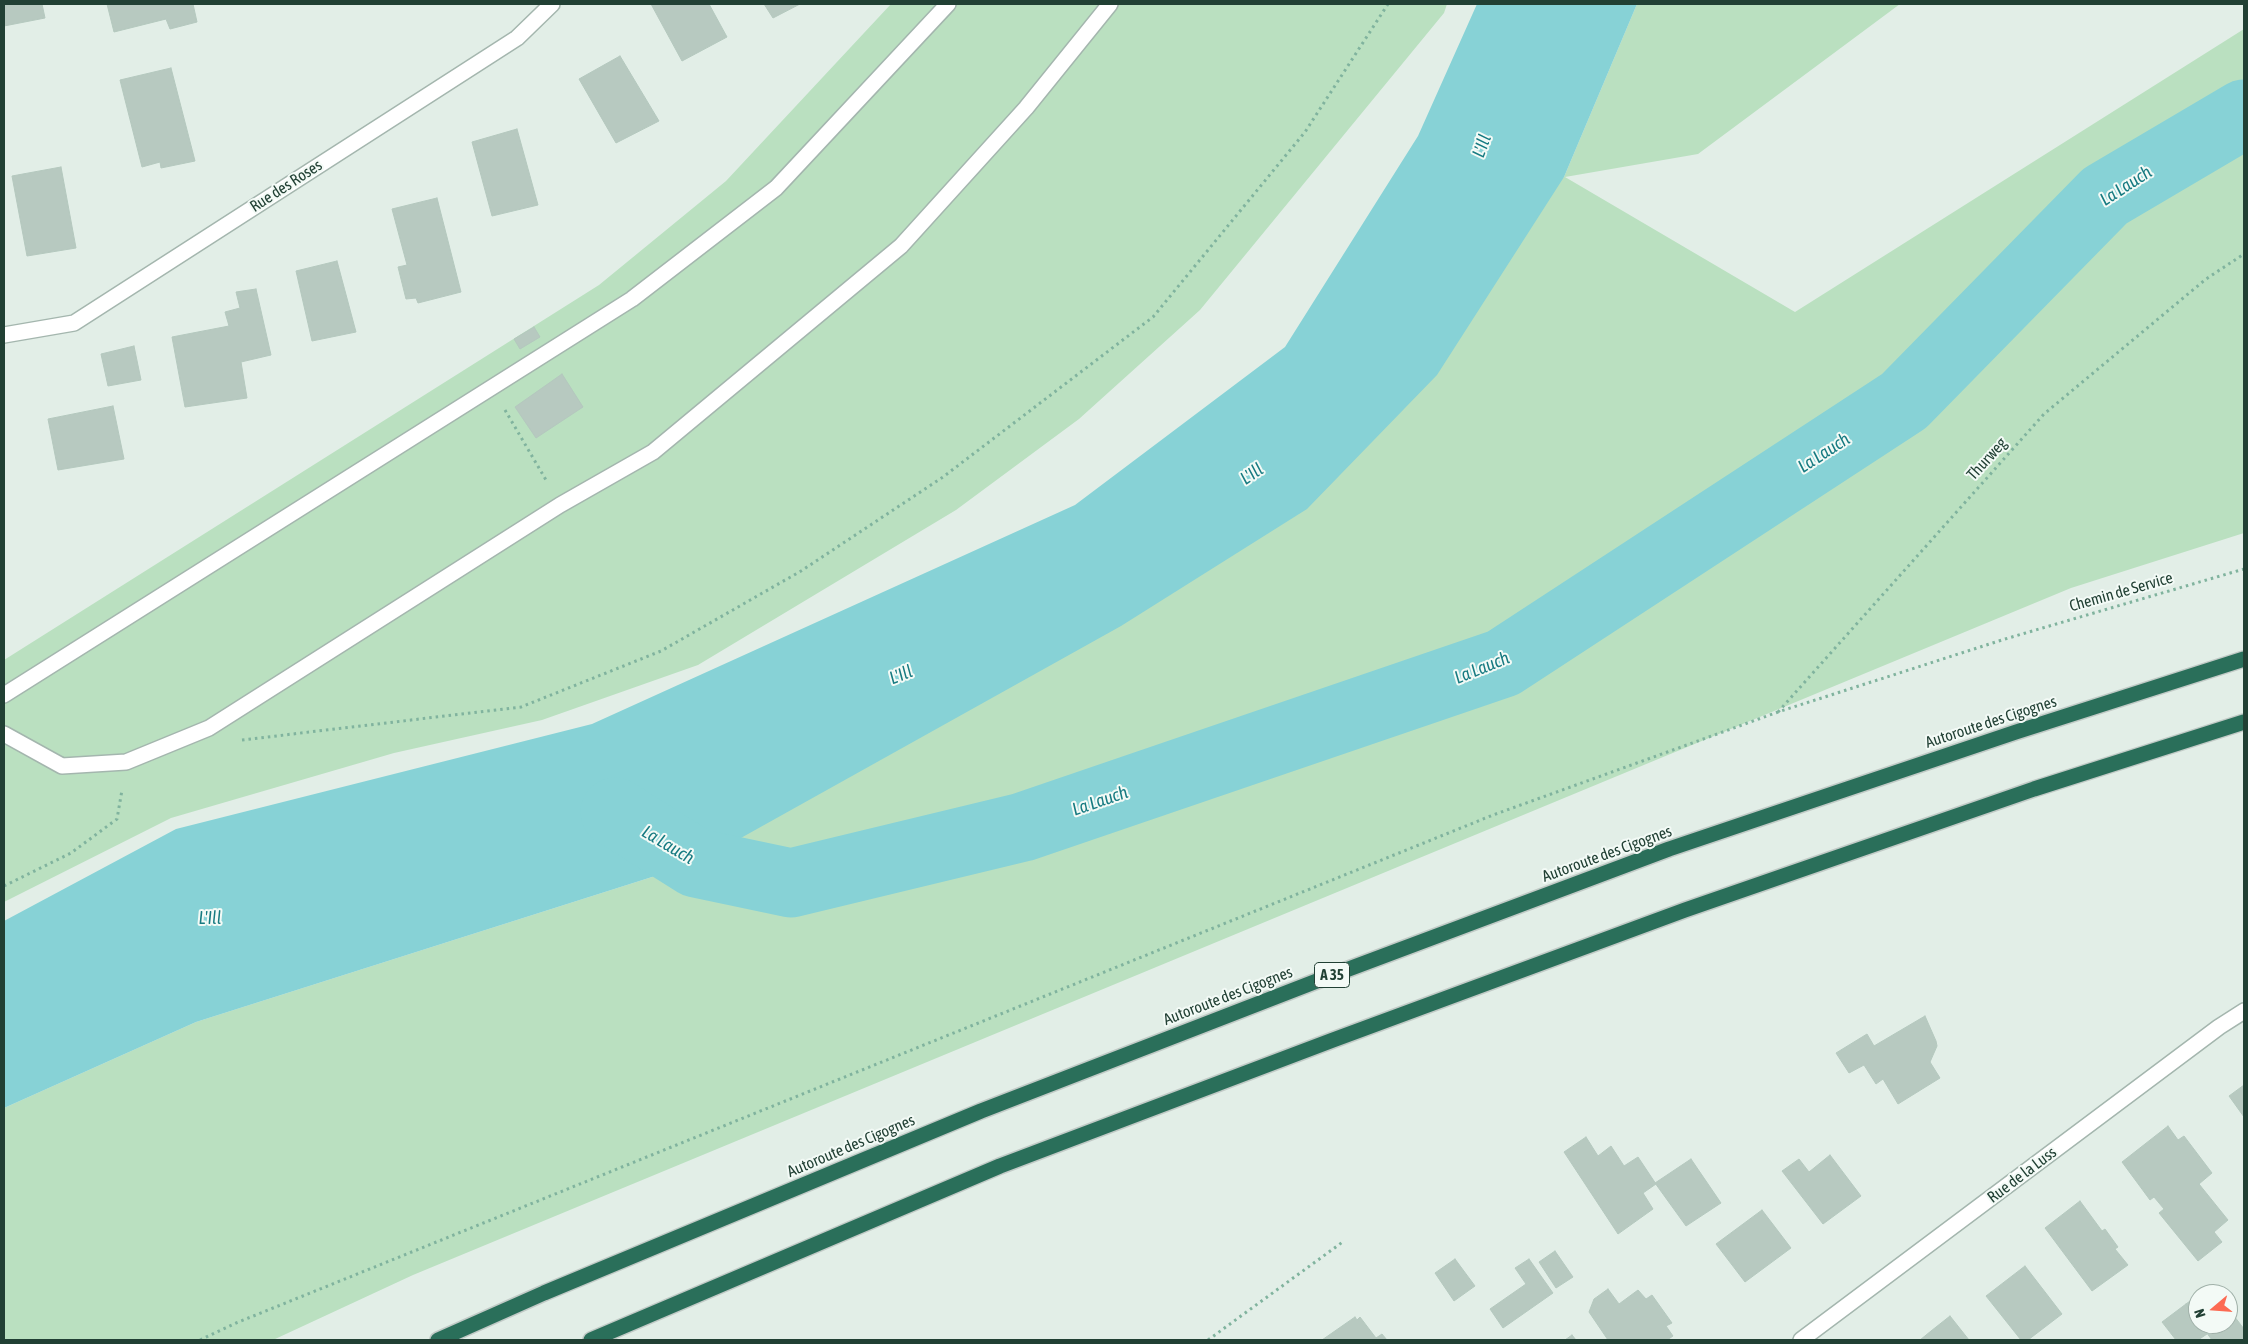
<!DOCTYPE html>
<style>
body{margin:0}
#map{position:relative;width:2248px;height:1344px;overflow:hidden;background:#e2eee7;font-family:"Asap Condensed",sans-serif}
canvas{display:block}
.frame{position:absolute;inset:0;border:5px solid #214034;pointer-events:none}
.north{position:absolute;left:2188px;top:1284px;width:50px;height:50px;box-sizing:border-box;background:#f3faf6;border:1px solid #9fb0a8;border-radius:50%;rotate:252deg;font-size:14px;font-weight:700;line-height:20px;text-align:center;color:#214034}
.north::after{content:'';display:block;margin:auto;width:18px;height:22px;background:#fc6a52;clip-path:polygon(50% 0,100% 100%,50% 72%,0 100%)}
</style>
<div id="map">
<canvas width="2248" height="1344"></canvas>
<div class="frame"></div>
<div class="north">N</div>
</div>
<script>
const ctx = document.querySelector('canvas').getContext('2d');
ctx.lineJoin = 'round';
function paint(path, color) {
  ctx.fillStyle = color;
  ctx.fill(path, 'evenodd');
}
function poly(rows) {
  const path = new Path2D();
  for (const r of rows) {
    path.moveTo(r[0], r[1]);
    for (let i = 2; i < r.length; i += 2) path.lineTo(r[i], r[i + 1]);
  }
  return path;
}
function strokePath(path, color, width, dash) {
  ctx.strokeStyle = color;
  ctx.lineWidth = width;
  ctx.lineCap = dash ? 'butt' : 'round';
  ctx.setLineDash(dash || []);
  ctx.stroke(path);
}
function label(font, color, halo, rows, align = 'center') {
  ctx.font = font + ' "Asap Condensed",sans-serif';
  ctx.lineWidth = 4;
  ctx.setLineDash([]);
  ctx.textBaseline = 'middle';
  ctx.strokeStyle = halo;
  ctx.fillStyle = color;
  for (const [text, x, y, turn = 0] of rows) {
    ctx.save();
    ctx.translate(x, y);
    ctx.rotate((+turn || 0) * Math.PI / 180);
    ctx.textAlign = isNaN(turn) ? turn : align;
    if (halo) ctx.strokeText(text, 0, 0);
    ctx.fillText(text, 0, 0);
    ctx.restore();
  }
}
const green = poly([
 [891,4,1447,4,1444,13,1200,310,1079,419,956,510,698,665,542,720,394,753,171,818,4,902,4,660,599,285,726,181],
 [1637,4,1900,4,1698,154,1565,177,1795,312,2244,29,2244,533,2071,588,413,1275,273,1340,4,1340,4,1108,196,1022,696,863,1564,177]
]);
const water = poly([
 [1477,4,1637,4,1564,177,1437,375,1307,509,1121,626,696,863,196,1022,4,1108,4,921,176,829,592,724,1075,505,1285,347,1418,136]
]);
const river = poly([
 [615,812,696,863,791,883,1023,827,1503,663,1904,401,2105,196,2244,114]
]);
const building = poly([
 [4,4,42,4,45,18,4,26,4,4],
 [107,4,193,4,197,22,170,29,166,19,114,32,107,4],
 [651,4,709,4,727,37,682,61,651,4],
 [764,4,800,4,773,18,764,4],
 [620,56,659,121,616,143,579,79,620,56],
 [171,68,195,161,161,168,160,162,142,167,120,80,171,68],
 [517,129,538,205,492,216,472,142,517,129],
 [61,167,76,248,27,256,12,176,61,167],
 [437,198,461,292,418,303,416,298,406,299,398,267,407,265,392,209,437,198],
 [337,261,356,332,312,341,296,271,337,261],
 [256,289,271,355,241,362,247,398,185,407,172,337,229,326,225,312,240,308,236,292,256,289],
 [534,327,540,337,520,349,514,339,534,327],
 [134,346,141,380,108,386,101,354,134,346],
 [562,374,583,407,536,438,515,407,562,374],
 [113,406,124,459,58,470,48,419,113,406],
 [1925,1016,1936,1041,1937,1046,1930,1062,1940,1078,1898,1104,1883,1079,1876,1084,1864,1065,1849,1073,1836,1053,1867,1034,1874,1046,1925,1016],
 [2244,1085,2244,1117,2229,1096,2244,1085],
 [2168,1126,2178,1140,2184,1136,2212,1173,2199,1184,2228,1220,2214,1232,2222,1242,2198,1261,2159,1213,2164,1209,2154,1197,2150,1200,2122,1162,2168,1126],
 [1586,1137,1598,1156,1611,1146,1624,1166,1638,1157,1656,1184,1643,1193,1653,1209,1618,1234,1564,1152,1586,1137],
 [1830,1155,1861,1196,1823,1224,1782,1171,1799,1159,1809,1172,1830,1155],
 [1691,1159,1721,1203,1686,1226,1655,1183,1691,1159],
 [2080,1201,2102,1231,2105,1229,2118,1247,2115,1249,2128,1265,2092,1291,2045,1228,2080,1201],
 [1762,1210,1791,1248,1745,1282,1716,1244,1762,1210],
 [1555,1251,1573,1277,1556,1288,1539,1262,1555,1251],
 [1455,1259,1475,1286,1454,1301,1435,1273,1455,1259],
 [1529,1259,1553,1293,1503,1328,1490,1309,1526,1284,1515,1268,1529,1259],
 [2025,1266,2062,1314,2028,1340,2021,1340,1986,1296,2025,1266],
 [2210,1285,2217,1294,2199,1294,2210,1285],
 [1608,1289,1619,1304,1638,1290,1646,1299,1652,1295,1672,1323,1666,1326,1673,1336,1667,1340,1608,1340,1589,1312,1594,1299,1608,1289],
 [2198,1295,2198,1321,2186,1304,2198,1295],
 [2186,1304,2207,1334,2198,1340,2176,1340,2162,1322,2186,1304],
 [2228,1308,2244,1329,2244,1340,2212,1340,2200,1324,2228,1324,2228,1308],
 [1950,1316,1969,1340,1920,1340,1931,1331,1950,1316],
 [1355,1317,1357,1320,1360,1317,1376,1338,1382,1334,1387,1340,1322,1340,1355,1317],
 [1572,1335,1576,1340,1565,1340,1572,1335]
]);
const path = poly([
 [505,410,546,480],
 [1778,712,2044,414,2206,279,2244,254],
 [242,740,521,707,661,651,801,571,943,477,1153,317,1305,132,1388,4],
 [4,886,71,853,117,819,122,790],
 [200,1340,236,1323,1493,815,1778,712,2005,639,2244,569],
 [1208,1340,1344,1241]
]);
const minor = poly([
 [4,335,74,323,517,38,552,4],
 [4,695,632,299,776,188,948,4],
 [4,734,62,766,126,762,209,728,560,505,653,452,901,246,1026,108,1110,4],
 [1801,1340,2219,1027,2244,1011]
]);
const highway = poly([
 [438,1340,544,1293,981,1111,1322,979,1669,849,2016,732,2244,659],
 [591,1340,1000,1166,1333,1040,1685,910,2034,789,2244,722]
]);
const shields = [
 [1332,975,35]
];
const shieldNames = [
 ["A 35",1332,975]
];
const streetNames = [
 ["Rue des Roses",286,186,-33],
 ["Thurweg",1987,459,-48],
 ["Chemin de Service",2121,592,-16],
 ["Autoroute des Cigognes",1991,722,-18],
 ["Autoroute des Cigognes",1607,854,-20],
 ["Autoroute des Cigognes",1228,996,-21],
 ["Autoroute des Cigognes",851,1146,-23],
 ["Rue de la Luss",2022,1175,-37]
];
const waterNames = [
 ["L'Ill",1482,146,-70],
 ["La Lauch",2126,186,-33],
 ["La Lauch",1824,453,-33],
 ["L'Ill",1252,474,-34],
 ["La Lauch",1482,668,-22],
 ["L'Ill",901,675,-21],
 ["La Lauch",1100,801,-19],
 ["La Lauch",668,845,31],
 ["L'Ill",210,918]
];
paint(green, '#bae0c0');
paint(water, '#87d2d6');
strokePath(river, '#87d2d6', 69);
paint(building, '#b7c9c0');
strokePath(building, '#b4c8be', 1);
strokePath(minor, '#a4b6ae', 18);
strokePath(highway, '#c1cac6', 18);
strokePath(path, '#80b39e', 3, [2.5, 4]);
strokePath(minor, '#fff', 15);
strokePath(highway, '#2a6f5a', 15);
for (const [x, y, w] of shields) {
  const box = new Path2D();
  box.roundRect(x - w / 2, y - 12.5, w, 25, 4);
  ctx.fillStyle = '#f3faf6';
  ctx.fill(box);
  strokePath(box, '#214034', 1);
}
label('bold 15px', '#214034', null, shieldNames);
label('16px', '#214034', '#f3faf6', streetNames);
label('italic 18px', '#167a81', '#f3faf6', waterNames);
</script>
